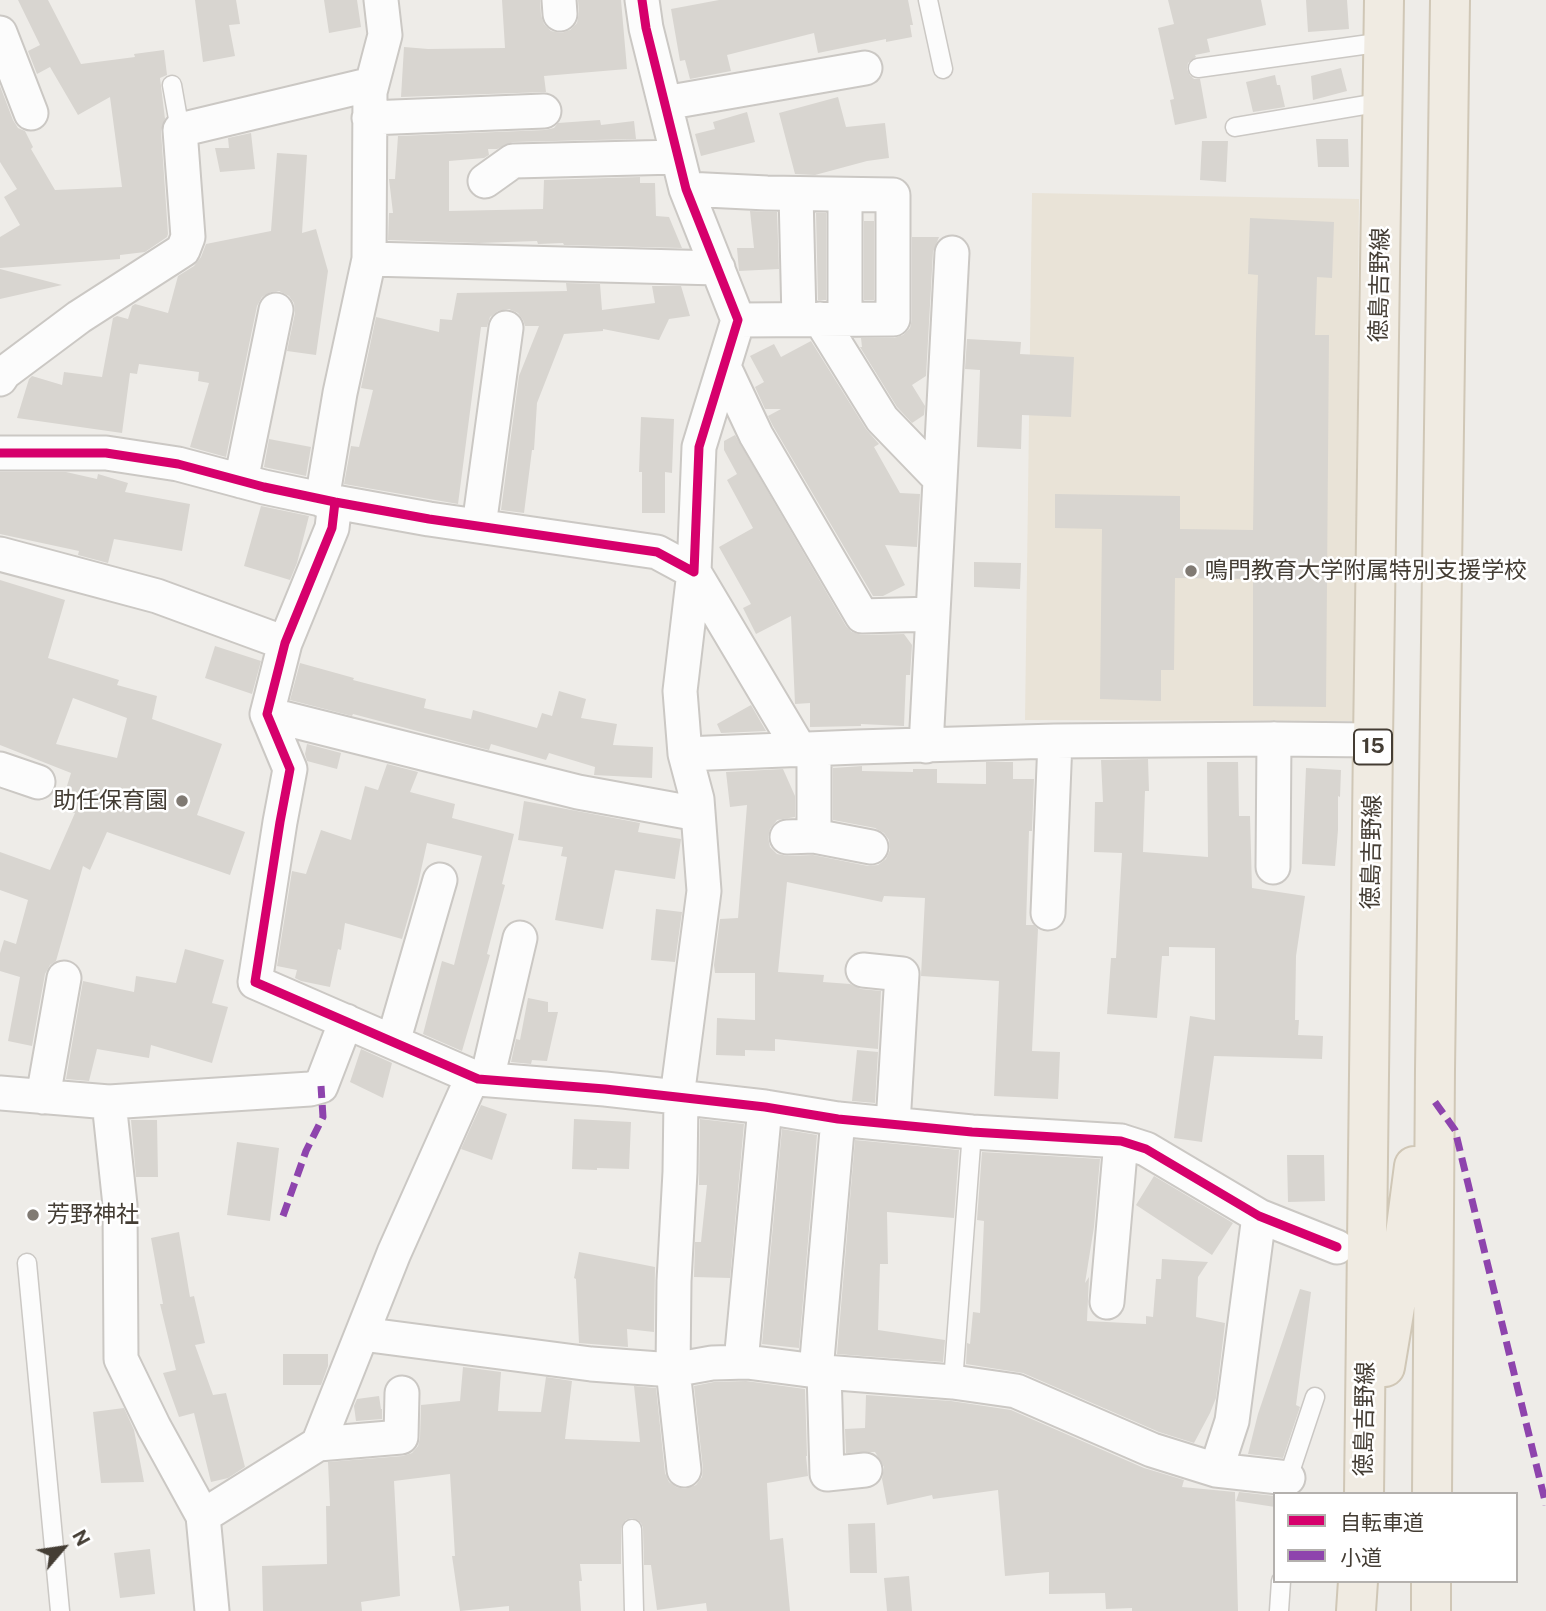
<!DOCTYPE html>
<meta charset="utf-8">
<style>
body{margin:0}
#map{position:relative;width:1546px;height:1611px;overflow:hidden;background:#eeece8;font-family:"Public Sans","Noto Sans JP",sans-serif}
canvas{display:block}
.legend{position:absolute;left:1273px;top:1492px;width:245px;height:91px;box-sizing:border-box;background:#fff;border:2px solid #b4b1ae;margin:0;padding:9px 12px;list-style:none;font-size:21px;color:#443d34}
.legend li{display:flex;align-items:center;gap:14px;height:35px}
.legend b{width:35px;border:2px solid #b4b1ae}
.north{position:absolute;left:28px;top:1513px;width:70px;height:70px;-webkit-text-stroke:5px #fff;paint-order:stroke;rotate:61deg;font-size:19px;font-weight:700;line-height:28px;text-align:center;color:#443d34}
.north::after{content:'';display:block;margin:auto;width:24px;height:32px;background:#443d34;clip-path:polygon(50% 0,100% 100%,50% 72%,0 100%)}
</style>
<div id="map">
<canvas width="1546" height="1611"></canvas>
<ul class="legend">
<li><b style="height:9px;background:#d6006c"></b>自転車道</li>
<li><b style="height:9px;background:#8e44ad"></b>小道</li>
</ul>
<div class="north">N</div>
</div>
<script>
const ctx = document.querySelector('canvas').getContext('2d');
ctx.lineJoin = 'round';
function paint(path, color) {
  ctx.fillStyle = color;
  ctx.fill(path, 'evenodd');
}
function poly(rows) {
  const path = new Path2D();
  for (const r of rows) {
    path.moveTo(r[0], r[1]);
    for (let i = 2; i < r.length; i += 2) path.lineTo(r[i], r[i + 1]);
  }
  return path;
}
function strokePath(path, color, width, dash) {
  ctx.strokeStyle = color;
  ctx.lineWidth = width;
  ctx.lineCap = dash ? 'butt' : 'round';
  ctx.setLineDash(dash || []);
  ctx.stroke(path);
}
function label(font, color, halo, rows, align = 'center') {
  ctx.font = font + ' "Public Sans","Noto Sans JP",sans-serif';
  ctx.lineWidth = 5;
  ctx.setLineDash([]);
  ctx.textBaseline = 'middle';
  ctx.strokeStyle = halo;
  ctx.fillStyle = color;
  for (const [text, x, y, turn = 0] of rows) {
    ctx.save();
    ctx.translate(x, y);
    ctx.rotate((+turn || 0) * Math.PI / 180);
    ctx.textAlign = isNaN(turn) ? turn : align;
    if (halo) ctx.strokeText(text, 0, 0);
    ctx.fillText(text, 0, 0);
    ctx.restore();
  }
}
const education = poly([
 [1032,193,1359,199,1354,721,1025,720]
]);
const building = poly([
 [18,0,48,0,81,64,135,57,134,54,164,50,167,75,160,78,165,119,161,131,168,234,167,237,145,252,120,255,120,259,0,268,0,237,20,225,4,197,17,189,0,162,0,86,13,120,18,128,25,131,33,147,31,149,55,190,122,187,110,97,78,115,50,67,37,74,28,51,40,45],
 [195,0,236,0,240,24,229,25,235,56,203,62],
 [324,0,357,0,361,27,329,33],
 [502,0,540,0,541,15,544,24,551,31,561,33,570,30,577,23,579,13,578,0,621,0,627,69,544,76,546,92,401,97,404,47,428,49,505,48],
 [719,0,908,0,913,25,910,25,912,37,886,42,886,39,818,53,814,33,727,55,731,71,690,79,685,60,680,61,671,9],
 [1168,0,1261,0,1266,25,1207,39,1210,52,1195,55,1196,57,1188,63,1187,69,1190,75,1194,79,1200,79,1207,118,1175,125,1170,100,1174,99,1158,28,1174,24],
 [1306,0,1347,0,1349,29,1308,32],
 [1341,68,1347,91,1313,100,1311,76],
 [1275,75,1277,85,1280,85,1285,107,1253,112,1246,82],
 [838,97,846,127,885,123,889,158,867,161,815,175,795,174,779,113],
 [747,112,755,142,701,156,695,134,715,129,713,122],
 [600,120,601,125,634,121,636,139,513,142,497,149,488,149,489,155,484,158,449,161,449,211,543,209,544,180,640,177,640,183,655,183,656,216,669,217,682,248,564,245,563,243,538,244,537,241,479,243,388,240,389,213,393,213,389,179,395,179,398,136,545,130,554,128,558,123],
 [251,133,255,169,220,172,215,148,229,148,228,138],
 [1316,139,1348,139,1349,167,1318,167],
 [1202,141,1228,141,1226,182,1200,180],
 [277,153,307,155,302,233,316,229,328,271,316,355,287,351,295,313,294,303,289,296,279,291,271,292,262,297,257,306,226,457,190,447,209,383,198,381,199,372,139,364,137,374,130,373,122,433,17,418,29,379,32,376,62,385,64,372,102,377,113,318,117,316,128,319,132,306,135,304,168,313,178,276,194,266,201,257,206,244,271,231],
 [750,211,777,212,779,269,739,271,737,248,754,248],
 [816,213,826,213,826,300,818,300],
 [1250,218,1334,222,1332,278,1317,277,1315,335,1329,335,1326,707,1253,706,1253,579,1175,578,1174,670,1161,670,1161,701,1100,699,1102,529,1055,528,1055,494,1180,496,1180,529,1253,530,1256,334,1258,275,1248,274],
 [864,221,874,221,874,300,864,300],
 [912,237,939,237,933,252,926,376,912,385,925,406,924,415,912,423,897,407,860,347,862,347,861,338,894,338,903,335,910,328,912,319],
 [0,269,62,285,0,299],
 [566,283,600,284,602,310,655,303,652,286,681,286,690,316,669,319,659,340,603,329,603,331,564,334,537,403,534,450,532,450,524,513,501,510,519,376,539,326,525,326,523,320,518,313,509,309,498,311,490,317,487,327,481,327,458,504,344,484,351,446,359,447,373,390,361,388,376,317,439,332,440,319,452,320,457,293,567,291],
 [967,339,1021,342,1020,354,1074,357,1071,417,1022,415,1021,449,977,447,980,370,965,369],
 [811,341,866,429,879,444,874,447,900,493,920,494,917,547,885,545,905,585,883,596,873,596,773,426,768,416,781,409,765,409,755,387,764,382,750,356,774,344,781,357],
 [641,417,674,419,672,473,665,472,665,513,642,513,642,472,639,472],
 [735,435,846,626,852,632,862,635,904,634,912,645,910,675,906,675,904,726,861,724,861,726,810,727,810,703,795,704,791,616,756,634,743,608,751,604,719,547,753,528,727,480,737,474,724,450,724,441],
 [269,439,311,447,306,476,264,467],
 [0,472,66,472,97,479,98,474,128,483,125,492,190,504,182,551,114,539,108,563,78,555,79,551,0,534],
 [261,506,309,516,297,563,290,580,244,566],
 [974,562,1021,563,1020,589,974,587],
 [0,580,65,600,48,658,119,680,117,685,157,696,152,719,222,744,197,815,245,832,230,875,107,832,90,870,83,866,56,961,50,965,45,974,32,1046,8,1041,20,977,0,971,0,953,4,940,16,944,28,900,0,890,0,852,50,870,75,813,60,808,71,773,0,745],
 [73,698,127,718,117,758,56,744],
 [215,646,261,661,252,694,205,678],
 [300,663,354,678,353,680,426,699,424,708,471,719,473,710,537,728,542,713,552,716,559,691,586,699,581,718,617,724,613,745,653,747,652,778,594,775,595,767,549,753,546,760,491,744,489,750,353,714,352,716,290,700],
 [751,705,766,731,721,733,717,724],
 [307,744,341,753,337,769,307,761,305,754],
 [1148,759,1149,791,1145,791,1143,852,1208,857,1207,762,1238,762,1239,816,1250,816,1252,888,1305,896,1296,956,1295,1020,1299,1020,1298,1035,1323,1036,1322,1059,1214,1056,1202,1142,1174,1138,1190,1016,1215,1020,1215,948,1169,947,1169,956,1162,956,1157,1018,1107,1014,1111,958,1116,958,1122,853,1094,852,1095,802,1103,802,1101,760],
 [986,762,1013,762,1013,779,1034,779,1032,831,1029,831,1026,925,1034,925,1038,929,1032,1051,1060,1052,1058,1099,994,1096,999,981,921,976,925,898,884,896,882,902,787,882,778,972,824,975,823,982,850,984,861,989,881,991,878,1049,775,1039,775,1051,745,1050,745,1056,716,1055,717,1018,755,1020,755,973,715,973,714,965,720,919,738,918,747,805,730,807,726,772,783,769,795,796,795,817,777,820,770,829,768,837,770,847,777,854,788,856,813,855,868,866,878,865,886,859,890,850,889,840,884,833,875,828,833,820,833,768,862,766,862,771,913,772,913,769,937,769,937,783,986,784],
 [387,764,418,772,410,792,455,804,452,818,514,834,502,884,505,885,487,954,490,955,462,1051,423,1034,442,961,454,965,482,856,427,843,418,884,402,939,345,923,341,950,338,949,330,987,301,981,295,978,297,970,277,966,292,871,306,874,321,830,351,840,365,786,378,790],
 [1306,768,1341,770,1340,797,1338,796,1338,830,1335,866,1302,864],
 [524,801,640,823,638,832,681,839,675,879,615,870,603,929,555,920,567,857,561,856,563,847,518,840],
 [656,909,682,912,675,962,651,960],
 [185,949,224,960,212,1003,228,1007,212,1063,151,1045,149,1058,97,1049,89,1081,66,1079,83,981,134,992,136,976,176,983],
 [528,998,548,1002,548,1012,558,1012,547,1061,532,1060,531,1064,511,1062,516,1039,520,1040],
 [361,1049,392,1063,383,1098,350,1082],
 [857,1050,878,1052,875,1103,852,1101],
 [481,1105,507,1114,492,1160,461,1149],
 [574,1119,631,1122,629,1169,597,1168,597,1170,572,1169],
 [700,1119,744,1124,730,1278,694,1277,695,1242,701,1242,707,1185,699,1185],
 [131,1120,157,1120,158,1177,136,1177],
 [782,1129,817,1135,799,1348,762,1344],
 [855,1140,959,1150,954,1218,887,1212,888,1264,880,1264,878,1330,945,1340,943,1362,837,1354],
 [237,1142,279,1148,270,1221,227,1215],
 [982,1152,1100,1159,1094,1227,1085,1283,1089,1277,1087,1321,1146,1324,1146,1316,1153,1317,1156,1279,1161,1279,1162,1259,1208,1262,1198,1277,1196,1317,1225,1323,1216,1398,1210,1413,1194,1443,1159,1432,1023,1373,966,1364,967,1343,970,1344,973,1312,980,1313,984,1221,977,1220],
 [1287,1155,1324,1155,1325,1201,1288,1202],
 [1154,1176,1233,1223,1212,1255,1136,1205],
 [179,1232,190,1297,194,1296,205,1343,195,1345,213,1395,226,1393,245,1467,228,1478,211,1482,194,1413,179,1417,163,1373,176,1370,160,1304,163,1304,151,1238],
 [579,1252,655,1267,654,1332,627,1329,628,1347,579,1343,576,1279,574,1278],
 [1300,1289,1311,1292,1296,1405,1300,1407,1283,1458,1248,1454,1258,1414],
 [283,1354,328,1354,328,1366,321,1385,283,1385],
 [463,1367,501,1372,498,1411,541,1412,546,1377,572,1381,565,1439,640,1442,634,1386,656,1388,665,1473,669,1482,676,1487,685,1489,696,1485,702,1477,703,1469,694,1386,714,1382,746,1381,805,1389,807,1456,806,1456,808,1476,767,1483,770,1540,783,1538,790,1611,707,1611,706,1603,657,1610,651,1565,644,1565,643,1528,641,1523,632,1518,626,1520,621,1529,621,1564,580,1564,582,1581,579,1581,581,1611,509,1611,509,1606,460,1611,452,1556,455,1556,450,1474,394,1481,400,1596,361,1602,362,1611,263,1611,262,1566,327,1564,326,1506,330,1506,328,1462,403,1456,412,1453,418,1446,420,1438,421,1405,460,1401],
 [866,1395,951,1401,1011,1410,1144,1468,1184,1480,1182,1487,1235,1492,1238,1611,1132,1611,1132,1608,1106,1609,1105,1593,1049,1594,1049,1572,1005,1576,998,1490,933,1499,932,1495,887,1505,882,1479,884,1467,875,1452,846,1453,845,1429,865,1428],
 [379,1396,381,1409,382,1409,382,1419,356,1421,354,1406,357,1399],
 [124,1408,134,1430,144,1482,101,1483,93,1412],
 [1239,1492,1275,1496,1275,1507,1236,1501],
 [875,1523,877,1573,850,1573,848,1524],
 [150,1549,155,1594,120,1598,114,1553],
 [909,1576,912,1611,887,1611,884,1578]
]);
const lane = poly([
 [928,0,943,69],
 [1198,68,1384,42],
 [172,85,180,130],
 [1235,127,1383,102],
 [27,1263,60,1611],
 [953,1382,972,1132],
 [1287,1484,1288,1478,1315,1397],
 [632,1529,634,1611],
 [1279,1611,1281,1581]
]);
const street = poly([
 [559,0,560,14],
 [0,33,31,113],
 [665,103,865,68],
 [369,118,544,111],
 [485,181,513,161,678,157],
 [686,189,767,193,893,195,893,319,738,320],
 [796,194,799,319],
 [369,259,718,268],
 [820,319,882,419,940,479],
 [845,319,845,195],
 [724,367,756,435,862,616,933,614],
 [0,379,4,373,79,317,183,250,188,237,180,130,372,84],
 [0,453,106,453,178,464,264,487,335,502,429,519,657,552,694,572,699,447,738,320,686,189,646,28,642,0],
 [241,481,276,310],
 [322,500,340,393,369,259,370,92,385,35,381,0],
 [335,502,332,528,285,643,267,714,290,769,280,822,255,982,478,1079,605,1089,677,1097,765,1107,838,1119,972,1132,1121,1141,1146,1149,1259,1216,1337,1247],
 [479,526,506,328],
 [0,554,157,596,285,643],
 [267,714,578,792,698,814],
 [926,746,952,253],
 [814,749,814,836],
 [685,754,680,691,694,572,800,750],
 [0,769,38,782],
 [787,837,814,836,871,847],
 [1273,867,1274,739],
 [1048,913,1055,741],
 [863,970,902,974,893,1124],
 [393,1042,440,880],
 [487,1079,520,938],
 [0,1093,109,1102,310,1089,321,1086,346,1021],
 [43,1097,64,978],
 [677,1097,704,891,697,799,685,754,857,747,1055,741,1274,739,1373,740],
 [681,1098,680,1172,674,1281,673,1370,712,1363,747,1362,824,1372,953,1382,1016,1391,1152,1450,1216,1470,1288,1478],
 [109,1102,120,1205,121,1359,154,1427,203,1516],
 [1107,1302,1121,1141],
 [362,1334,591,1364,673,1370,684,1470],
 [741,1362,765,1107],
 [816,1371,838,1119],
 [824,1372,827,1474,865,1470],
 [318,1444,401,1437,402,1393],
 [1216,1470,1232,1421,1259,1216],
 [212,1611,203,1516,318,1444,394,1253,473,1076]
]);
const primary = poly([
 [1385,1367,1397,1295,1414,1166],
 [1364,1494,1373,740,1384,0],
 [1432,1494,1435,1069,1450,0],
 [1356,1611,1358,1581],
 [1431,1611,1431,1581]
]);
const quiet = poly([
 [1435,1102,1455,1130,1546,1505],
 [283,1216,306,1151,323,1117,321,1086]
]);
const cycleway = poly([
 [0,453,106,453,178,464,264,487,335,502,429,519,657,552,694,572,699,447,738,320,686,189,646,28,642,0],
 [335,502,332,528,285,643,267,714,290,769,280,822,255,982,478,1079,605,1089,677,1097,765,1107,838,1119,972,1132,1121,1141,1146,1149,1259,1216,1337,1247]
]);
const markers = [
 [1191,571,7,"#807a73"],
 [182,801,7,"#807a73"],
 [33,1215,7,"#807a73"]
];
const shields = [
 [1373,747,38]
];
const shieldNames = [
 ["15",1373,747]
];
const streetNames = [
 ["徳島吉野線",1380,285,-89],
 ["徳島吉野線",1372,852,-89],
 ["徳島吉野線",1365,1419,-89]
];
const poiNames = [
 ["鳴門教育大学附属特別支援学校",1205,571],
 ["助任保育園",168,801,"right"],
 ["芳野神社",47,1215]
];
paint(education, '#e9e3d7');
paint(building, '#d8d5d0');
strokePath(lane, '#cbc8c4', 21);
strokePath(street, '#cbc8c4', 37);
strokePath(primary, '#d0c7b6', 42);
strokePath(lane, '#fcfcfc', 18);
strokePath(street, '#fcfcfc', 33);
strokePath(primary, '#f0ebe2', 38);
strokePath(quiet, '#8e44ad', 7, [14, 7]);
strokePath(cycleway, '#d6006c', 9);
for (const [x, y, r, color] of markers) {
  const dot = new Path2D();
  dot.arc(x, y, r, 0, 2 * Math.PI);
  ctx.fillStyle = color;
  ctx.fill(dot);
  strokePath(dot, '#fff', 2.5);
}
for (const [x, y, w] of shields) {
  const box = new Path2D();
  box.roundRect(x - w / 2, y - 17.5, w, 35, 5);
  ctx.fillStyle = '#fff';
  ctx.fill(box);
  strokePath(box, '#443d34', 2);
}
label('bold 21px', '#443d34', null, shieldNames);
label('23px', '#443d34', '#fff', streetNames);
label('23px', '#443d34', '#fff', poiNames, 'left');
</script>
